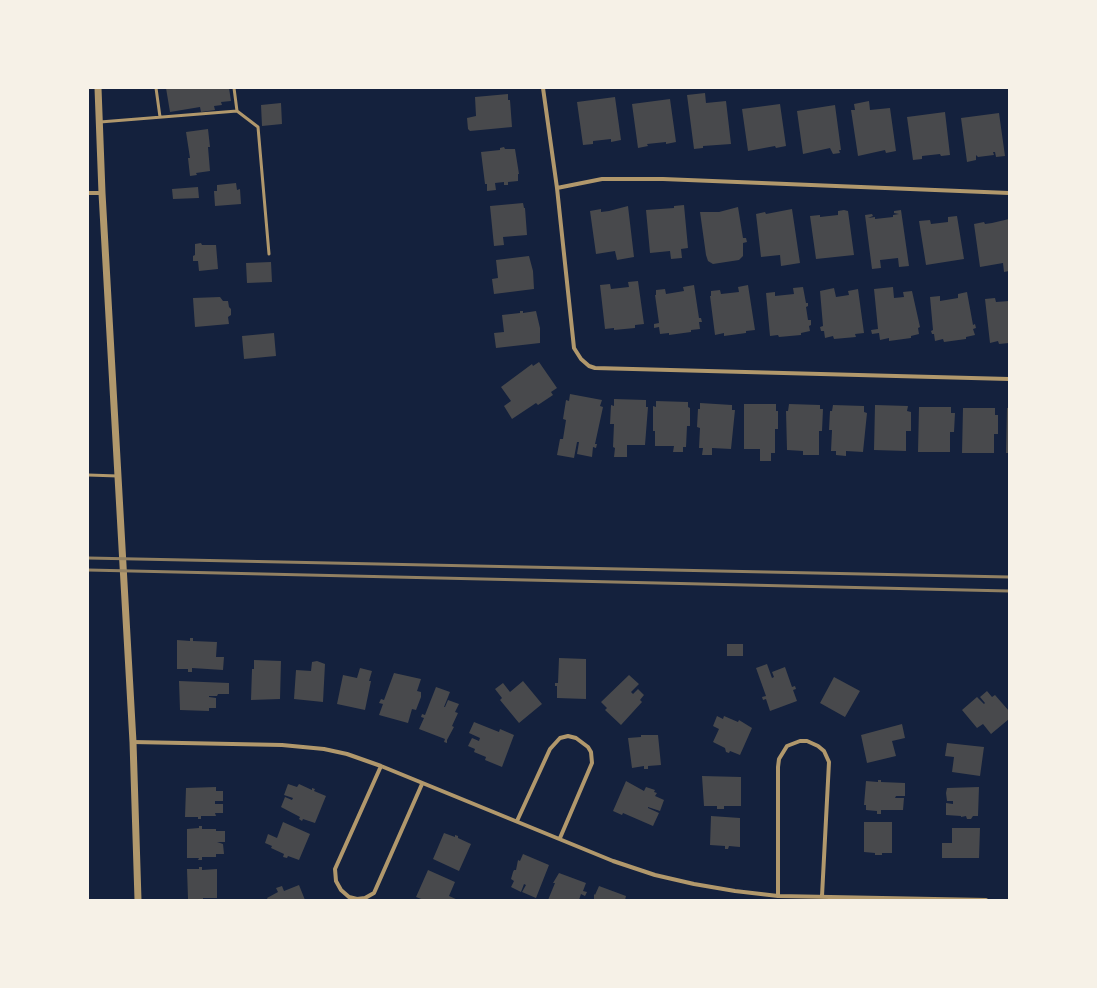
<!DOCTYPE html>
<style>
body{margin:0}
#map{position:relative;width:1097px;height:988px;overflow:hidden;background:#14213d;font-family:Spectral,serif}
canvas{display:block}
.frame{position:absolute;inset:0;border:89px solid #f6f1e7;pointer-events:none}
</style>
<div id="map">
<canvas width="1097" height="988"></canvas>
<div class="frame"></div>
</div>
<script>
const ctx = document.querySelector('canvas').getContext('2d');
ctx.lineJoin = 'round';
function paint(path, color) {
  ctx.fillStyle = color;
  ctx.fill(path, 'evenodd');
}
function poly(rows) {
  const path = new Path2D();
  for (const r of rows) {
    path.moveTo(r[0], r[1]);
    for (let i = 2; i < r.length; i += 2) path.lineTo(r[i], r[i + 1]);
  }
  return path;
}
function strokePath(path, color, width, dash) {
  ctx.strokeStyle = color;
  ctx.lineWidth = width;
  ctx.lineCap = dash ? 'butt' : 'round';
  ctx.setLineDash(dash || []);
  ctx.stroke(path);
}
const building = poly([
 [166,88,229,88,231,101,221,102,222,105,214,106,215,110,201,112,200,107,170,112],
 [705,93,706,103,726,101,731,144,703,146,703,148,694,149,687,95],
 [508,94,508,100,510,100,512,127,470,131,468,129,467,118,476,116,475,97],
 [615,97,621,140,611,142,611,139,593,141,593,144,583,145,577,102],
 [670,99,676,142,666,144,666,142,647,144,648,146,638,148,632,104],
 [869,101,870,110,890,108,896,151,886,153,885,150,858,156,851,110,855,110,854,104],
 [281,103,282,124,262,126,261,105],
 [780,104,786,146,776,148,775,146,748,151,742,109],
 [835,105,841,150,839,150,840,153,833,154,830,148,803,154,797,111],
 [945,112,950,155,941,156,940,154,922,156,922,159,913,160,907,117],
 [999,113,1005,156,996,157,995,152,993,152,994,155,978,157,976,155,976,160,967,162,961,118],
 [208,129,210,147,208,147,210,171,196,173,197,175,190,176,188,158,190,158,186,132],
 [504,147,505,149,515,149,519,174,518,174,518,181,508,182,508,185,504,185,504,182,495,183,496,190,487,191,487,184,485,184,481,152,500,150,500,148],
 [236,183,237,190,240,189,241,204,215,206,214,191,217,191,217,185],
 [198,187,199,198,173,199,172,189],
 [523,203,524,208,525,208,527,235,503,237,504,245,494,246,490,206],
 [684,205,688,248,681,249,682,258,671,259,670,251,650,253,646,210,674,208,674,206],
 [628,206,634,257,617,260,615,251,596,254,590,211,601,209,601,212,609,211],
 [738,207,743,238,746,238,747,242,743,243,743,256,739,260,713,264,708,261,706,255,700,212,719,212],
 [792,209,800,263,781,266,780,255,761,257,756,214,765,212,766,214],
 [844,210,848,211,854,255,816,259,810,216,820,215,820,217,838,215,838,211],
 [901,210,909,266,899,267,898,258,880,260,881,268,872,269,865,215,872,214,873,216,868,218,875,217,875,219,893,217,893,215,899,214,894,213,894,211],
 [957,216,964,259,926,265,919,221,930,220,931,224,948,222,948,217],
 [1009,219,1009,271,1004,272,1003,263,980,267,974,224,984,222,985,224,992,223],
 [201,243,202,245,216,245,218,269,199,271,198,261,193,261,193,256,195,255,195,244],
 [529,256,533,271,534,289,494,294,492,279,498,278,496,260],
 [271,262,272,282,247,283,246,263],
 [638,281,644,324,635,325,635,328,614,330,614,328,605,329,600,285,610,284,611,289,629,287,628,282],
 [694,285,699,318,701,318,702,322,699,322,700,329,691,330,691,332,669,335,669,333,660,334,659,327,654,328,654,324,659,323,655,295,656,295,656,290,665,289,666,294,684,291,683,287],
 [748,285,755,330,746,331,746,333,724,336,724,333,715,335,710,296,711,296,711,291,720,290,721,294,739,292,738,287],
 [803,287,806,303,808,303,808,306,806,307,808,320,811,320,811,325,809,326,810,331,801,333,801,335,779,337,778,335,770,336,766,293,775,292,775,296,794,294,793,288],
 [893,287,894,298,904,297,903,292,912,291,920,327,918,328,919,334,911,336,911,338,889,341,889,338,880,340,879,333,872,334,871,330,878,329,874,289],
 [834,288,836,297,849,295,848,291,858,289,864,333,855,334,856,337,834,339,833,336,825,338,824,331,821,331,820,327,823,326,820,291],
 [967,292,973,325,975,324,976,328,973,329,975,335,966,337,966,339,944,342,943,339,935,341,934,334,932,334,931,331,933,330,930,297,940,296,940,301,958,298,958,294],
 [220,297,223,301,228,301,229,307,231,309,231,315,228,317,229,324,195,327,193,298],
 [995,298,996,302,1009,301,1009,343,999,344,998,341,990,343,985,299],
 [520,311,523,311,523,313,536,311,540,328,540,343,496,348,494,333,504,332,502,315,520,313],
 [274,333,276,356,244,359,242,336],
 [539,362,557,388,551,392,553,395,538,405,536,403,512,419,504,406,511,401,501,387,532,364,533,366],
 [570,394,602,400,600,406,603,407,595,444,597,444,596,448,593,447,592,457,577,454,579,442,577,442,574,458,557,455,560,439,563,439,566,420,563,419,566,400,569,401],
 [614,399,646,400,646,407,648,407,645,445,627,445,627,457,614,457,615,448,613,447,614,424,610,424,611,405,614,406],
 [656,401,688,402,688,407,690,408,690,426,687,426,686,447,683,447,683,452,673,452,674,446,655,446,655,431,653,431,653,406,656,407],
 [700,403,732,405,732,410,735,410,731,449,712,448,712,455,702,455,703,448,699,448,700,428,697,427,698,409,700,409],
 [744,404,776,404,776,411,778,411,778,429,775,429,775,453,771,453,771,461,760,461,760,449,744,449],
 [789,404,820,405,820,409,823,409,822,431,819,431,819,455,803,455,803,451,787,450,786,411,788,411],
 [833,405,864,406,864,412,867,413,863,452,846,451,846,456,836,455,836,451,831,451,832,430,829,430,830,411,832,411],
 [875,405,908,406,907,411,911,412,911,431,906,431,906,451,874,450],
 [919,407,951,407,951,413,955,413,954,432,950,432,950,452,918,452],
 [963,408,995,408,995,415,998,415,998,434,994,434,994,453,962,453],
 [1007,408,1009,408,1009,453,1006,453],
 [190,638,193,638,193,641,217,642,216,657,224,657,223,670,192,668,192,672,188,672,188,669,177,669,177,640,190,641],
 [727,644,743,644,743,656,727,656],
 [559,658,586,659,586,699,557,698,557,686,555,686,555,683,558,683],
 [254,660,281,661,280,699,251,700,252,669,254,669],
 [317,661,325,664,323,702,294,699,296,670,311,671,312,662],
 [767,664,772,678,774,677,772,672,785,667,792,687,795,686,796,689,793,690,797,701,770,711,766,699,763,700,762,697,766,696,756,668],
 [360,668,372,671,369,681,371,681,365,710,337,704,343,675,357,678],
 [394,673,421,679,417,691,421,692,421,697,416,710,412,709,408,723,379,715,383,704,379,703,381,699,384,700],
 [629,675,639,684,631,692,633,694,638,689,644,695,640,700,642,702,621,725,605,710,607,708,601,702],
 [834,677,860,691,845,717,820,703],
 [179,681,229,683,229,694,218,694,217,696,209,696,209,697,216,698,216,708,209,708,209,711,180,710],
 [523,681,542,704,519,723,500,700,502,698,495,689,503,683,510,692],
 [436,687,450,692,444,707,445,707,448,700,459,704,455,712,458,713,452,726,454,727,447,740,447,743,444,742,445,739,419,729,424,718,421,717,422,714,425,715],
 [987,691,992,697,995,695,1009,711,1009,719,991,734,983,724,977,728,962,710,977,697,984,704,985,703,980,697],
 [717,716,723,719,724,716,738,722,739,720,752,728,740,755,730,751,729,753,726,752,725,748,713,742,719,729,713,726],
 [474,722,499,732,500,729,514,735,502,767,485,760,486,757,474,752,475,749,468,746,472,738,479,741,480,738,469,733],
 [902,724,905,738,892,741,896,756,867,763,861,735],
 [641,735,658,735,661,765,648,766,648,769,644,769,644,766,632,768,628,738,641,737],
 [947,743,984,747,980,776,952,772,954,757,945,756],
 [702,776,741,777,741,806,724,806,724,809,717,809,717,806,704,806],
 [878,780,881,780,881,782,905,783,905,796,896,796,895,798,904,798,903,810,881,810,881,814,877,814,877,811,866,810,866,805,864,805,866,781,878,782],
 [626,781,644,791,646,787,655,790,654,792,657,793,655,796,664,800,660,811,648,807,648,808,659,813,653,826,623,813,622,815,613,811],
 [288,784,297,787,299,784,312,790,312,788,315,789,314,791,326,796,315,823,303,819,302,821,299,819,300,817,281,807,285,797,292,800,293,798,284,795],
 [216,787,216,791,223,791,223,801,215,801,215,804,223,804,223,813,215,813,216,816,201,816,201,819,198,819,198,817,185,817,186,788],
 [979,787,978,816,973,816,971,819,967,819,966,816,961,817,961,816,946,815,946,803,953,804,953,801,947,801,946,793,947,788],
 [711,816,740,818,740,847,729,846,728,849,725,849,725,846,710,845],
 [283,822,310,834,299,860,288,856,287,858,283,857,284,854,271,848,272,846,265,843,268,834,277,838],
 [864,822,892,822,892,853,882,853,882,855,875,855,875,853,864,852],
 [199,826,202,826,202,829,216,829,216,831,225,831,225,842,217,842,223,844,224,854,216,854,216,857,202,857,202,860,198,860,199,858,187,858,187,829,199,828],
 [952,828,980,828,979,858,942,858,942,843,952,843],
 [444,833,455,837,455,835,458,836,458,838,471,844,459,871,433,859],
 [523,854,549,865,536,898,522,892,526,885,524,884,521,892,511,887,514,881,511,879,513,872,514,870,516,870,518,860,520,861],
 [199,867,202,867,202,870,217,869,217,898,203,898,203,900,188,899,187,869,199,869],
 [428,870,455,882,449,896,458,900,424,900,416,897],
 [559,873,586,883,583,891,587,892,585,896,581,894,579,900,548,900,555,883,553,883],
 [299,885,305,900,268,900,267,898,278,892,276,888,282,886,284,891],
 [599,886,626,896,625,900,594,900,594,894,595,895]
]);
const service = poly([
 [156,88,160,117],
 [237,111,258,127,269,254],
 [100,122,237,111,234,88],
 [88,475,118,476]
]);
const minor = poly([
 [543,88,557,188,574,348,581,359,589,366,595,368,1009,379],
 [557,188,602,179,663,179,1009,193],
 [88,193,102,193],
 [133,742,282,745,324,749,347,754,381,766,613,861,655,875,694,884,735,891,778,896,986,900],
 [381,766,335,869,336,881,341,890,349,897,357,899,365,898,374,893,422,784],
 [517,821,550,749,560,738,568,736,576,738,588,747,591,752,592,763,560,838],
 [778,896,778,767,779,759,787,746,800,741,807,741,818,746,824,751,829,762,822,896]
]);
const tertiary = poly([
 [98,88,102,193,133,742,138,900]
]);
const rail = poly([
 [88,558,1009,577],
 [88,570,1009,591]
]);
paint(building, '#48494c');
strokePath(service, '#b1986c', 3);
strokePath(minor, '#b1986c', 4);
strokePath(tertiary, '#b1986c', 7);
strokePath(rail, '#918062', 3);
</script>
